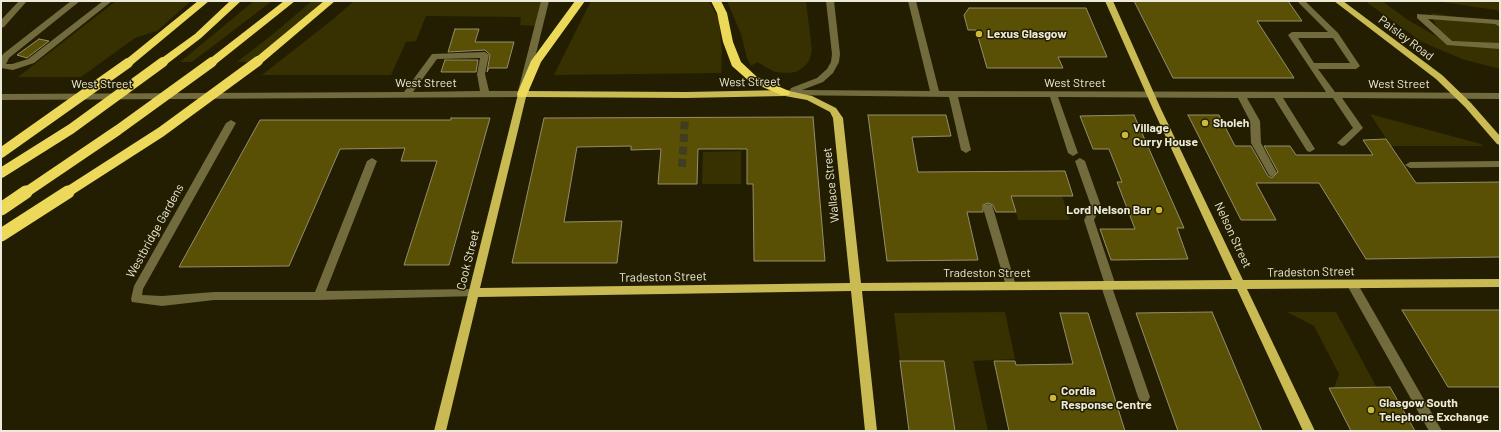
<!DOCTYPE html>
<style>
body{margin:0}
#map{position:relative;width:1501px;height:432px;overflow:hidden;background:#231e01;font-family:Barlow,sans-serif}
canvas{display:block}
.frame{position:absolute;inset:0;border:2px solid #ecead8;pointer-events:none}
</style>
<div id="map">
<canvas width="1501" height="432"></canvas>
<div class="frame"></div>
</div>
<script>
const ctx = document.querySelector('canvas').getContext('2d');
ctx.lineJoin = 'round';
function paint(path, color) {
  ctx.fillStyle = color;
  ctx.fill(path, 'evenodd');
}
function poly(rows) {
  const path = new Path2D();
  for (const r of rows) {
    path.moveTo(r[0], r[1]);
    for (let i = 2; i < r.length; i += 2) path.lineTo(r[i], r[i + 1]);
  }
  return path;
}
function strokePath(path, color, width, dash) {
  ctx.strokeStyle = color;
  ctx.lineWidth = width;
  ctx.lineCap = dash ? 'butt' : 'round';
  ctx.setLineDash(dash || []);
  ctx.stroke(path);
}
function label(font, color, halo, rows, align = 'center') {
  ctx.font = font + ' Barlow,sans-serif';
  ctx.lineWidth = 3;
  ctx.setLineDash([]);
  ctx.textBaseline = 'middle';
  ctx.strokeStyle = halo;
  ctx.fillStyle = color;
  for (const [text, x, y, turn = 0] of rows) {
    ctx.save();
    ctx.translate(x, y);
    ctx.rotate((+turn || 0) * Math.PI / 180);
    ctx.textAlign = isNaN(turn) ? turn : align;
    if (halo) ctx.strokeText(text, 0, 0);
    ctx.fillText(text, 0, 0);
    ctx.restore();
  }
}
const green = poly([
 [116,1,191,1,157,31,135,38,81,77,18,77],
 [254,1,272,1,192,62,180,62],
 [312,1,324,1,302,22,251,62,237,62,273,34],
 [354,1,542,1,536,26,520,25,521,17,426,16,416,41,406,42,391,75,262,75,332,20],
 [591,1,709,1,719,20,722,51,721,73,554,75],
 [727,1,806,1,812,51,809,61,804,67,796,72,787,73,775,72,757,62,751,66,747,58,741,34],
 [1365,1,1382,1,1408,20,1441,39,1431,13,1500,23,1500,69,1462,59,1422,42],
 [1436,1,1500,1,1500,12,1496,10],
 [1370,114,1481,144,1483,146,1391,146],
 [741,151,741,184,702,184,703,152],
 [1011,196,1062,196,1070,220,1018,220],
 [1005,312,1015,359,973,361,988,431,955,431,944,361,900,361,894,313],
 [1287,312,1336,312,1377,388,1334,388,1339,374,1314,326]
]);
const building = poly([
 [1134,1,1288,1,1302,21,1257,21,1294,78,1173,78,1134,1],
 [969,8,1086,8,1107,57,1058,57,1063,68,987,68,976,30,968,30,964,15,969,8],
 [455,29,479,29,475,42,514,42,507,68,489,68,487,72,490,55,485,50,448,52,455,29],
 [39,39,49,41,27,58,17,55,39,39],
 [445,60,478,60,476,72,441,72,445,60],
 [868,115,946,115,951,136,912,137,918,172,1065,171,1073,196,1011,196,1016,212,996,212,993,205,988,203,983,205,983,212,967,212,978,260,887,261,868,115],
 [1134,115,1184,228,1177,228,1188,259,1111,260,1100,229,1135,229,1117,182,1122,182,1109,149,1093,149,1080,116,1134,115],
 [1188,115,1219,115,1235,146,1251,146,1268,176,1272,178,1278,172,1264,146,1290,146,1296,155,1373,155,1363,140,1386,139,1416,183,1500,182,1500,257,1366,259,1319,183,1256,183,1276,220,1241,220,1188,115],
 [813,117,825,261,754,261,753,184,747,184,747,149,698,149,697,184,658,184,661,149,631,150,631,146,577,147,564,222,622,221,617,263,512,263,544,118,813,117],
 [451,118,490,118,449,265,404,265,437,161,401,161,405,148,340,149,289,266,179,267,260,120,451,120,451,118],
 [1402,310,1500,310,1500,387,1448,387,1402,310],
 [1212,312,1262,431,1178,431,1136,313,1212,312],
 [1060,313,1088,313,1125,431,1009,431,994,361,1015,361,1016,365,1073,364,1060,313],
 [900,361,944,361,955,431,909,431,900,361],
 [1390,387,1415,431,1351,431,1329,388,1390,387]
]);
const minorTunnel = poly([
 [682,167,685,117]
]);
const minor = poly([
 [19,1,27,1,4,27,1,28,1,20,19,1],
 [71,1,80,1,9,58,6,64,12,64,28,59,103,1,112,1,34,63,13,70,1,68,1,58,3,54,71,1],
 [541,1,549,1,526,94,522,97,1,100,1,94,404,92,432,54,485,52,489,55,485,74,489,91,518,91,541,1],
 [480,58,477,74,480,91,413,92,437,59,480,58],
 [826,1,834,1,840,54,839,62,833,73,823,82,802,90,930,91,908,1,916,1,939,91,1326,92,1288,35,1292,32,1328,32,1297,1,1305,1,1338,33,1360,66,1356,69,1318,69,1335,92,1500,93,1500,99,1342,98,1363,128,1345,145,1342,146,1337,143,1353,128,1333,98,1283,98,1315,149,1310,152,1307,151,1274,98,1247,98,1260,121,1261,143,1277,173,1272,177,1269,175,1251,143,1250,121,1238,98,1058,97,1078,153,1073,156,1068,153,1050,97,958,97,971,150,966,153,961,150,949,97,782,95,781,93,782,91,790,90,791,88,817,78,827,69,831,62,832,54,826,1],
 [1298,38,1333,38,1350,63,1314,63,1298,38],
 [1417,14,1500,20,1500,27,1495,24,1428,19,1452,41,1500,43,1500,49,1447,45,1417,18,1417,14],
 [231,120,236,123,143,289,142,295,162,296,214,292,315,292,367,161,372,158,377,161,326,291,474,289,478,290,479,293,478,296,319,300,214,300,162,306,132,302,131,299,134,286,226,123,231,120],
 [1080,158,1085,161,1101,206,1094,220,1116,286,1113,290,1150,397,1148,401,1144,402,1140,401,1138,397,1101,286,1104,282,1084,220,1091,206,1075,161,1080,158],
 [1500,161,1500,167,1410,168,1405,165,1410,162,1500,161],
 [988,204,992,205,993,208,1016,286,1015,289,1011,290,1007,289,1006,286,983,208,984,205,988,204],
 [1352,280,1356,281,1442,431,1429,431,1348,287,1347,284,1348,281,1352,280]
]);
const major = poly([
 [1105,1,1113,1,1161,109,1243,280,1500,279,1500,287,1247,289,1315,431,1303,431,1237,289,862,291,877,431,865,431,851,291,478,297,446,431,434,431,518,94,522,91,686,92,785,90,812,96,836,108,843,118,861,283,1232,280,1153,109,1105,1],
 [785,96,807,100,830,112,833,118,850,283,480,288,526,97,686,98,785,96],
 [1334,1,1343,1,1442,75,1471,103,1500,136,1500,145,1497,144,1465,107,1436,79,1334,1]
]);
const highway = poly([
 [198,1,209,1,132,65,124,65,123,63,124,61,198,1],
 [230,1,241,1,201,38,167,64,159,64,158,62,159,60,195,34,230,1],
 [284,1,295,1,216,64,208,64,207,62,208,60,284,1],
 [324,1,335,1,262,63,254,63,253,61,254,59,324,1],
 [575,1,585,1,541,62,526,97,518,97,517,94,531,61,575,1],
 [711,1,721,1,727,13,733,42,741,62,757,77,789,91,790,93,789,95,781,95,749,81,732,66,723,42,717,13,711,1]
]);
const highwayBridgeFar1 = poly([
 [1,153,128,63],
 [1,173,71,129,163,62],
 [25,193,118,130,212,62],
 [66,193,161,132,258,61]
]);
const highwayBridge = poly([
 [1,209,26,192],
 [1,235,68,192]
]);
const markers = [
 [979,34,4,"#ccb939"],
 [1205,123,4,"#ccb939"],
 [1125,135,4,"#ccb939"],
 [1159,210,4,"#ccb939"],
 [1053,398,4,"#ccb939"],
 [1371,410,4,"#ccb939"]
];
const poiNames = [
 ["Lexus Glasgow",987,34],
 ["Sholeh",1213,123],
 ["Village",1133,128],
 ["Curry House",1133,142],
 ["Lord Nelson Bar",1151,210,"right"],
 ["Cordia",1061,391],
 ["Response Centre",1061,405],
 ["Glasgow South",1379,403],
 ["Telephone Exchange",1379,417]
];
const streetNames = [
 ["Paisley Road",1406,38,37],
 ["West Street",750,82,-1],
 ["West Street",426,83],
 ["West Street",1075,83],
 ["West Street",102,84],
 ["West Street",1399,84],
 ["Wallace Street",831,185,-96],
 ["Westbridge Gardens",155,231,-61],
 ["Nelson Street",1233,235,65],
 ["Cook Street",468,260,-76],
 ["Tradeston Street",1311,272,-1],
 ["Tradeston Street",987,273],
 ["Tradeston Street",663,277,-1]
];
paint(green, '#373001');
paint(building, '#5a5005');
strokePath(building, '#938e6d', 1);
strokePath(minorTunnel, '#413d21', 8, [8, 4.5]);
paint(minor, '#726b3d');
paint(major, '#c9ba53');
paint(highway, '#ecd959');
strokePath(highwayBridgeFar1, '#ecd959', 10);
strokePath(highwayBridge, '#ecd959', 13);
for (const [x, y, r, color] of markers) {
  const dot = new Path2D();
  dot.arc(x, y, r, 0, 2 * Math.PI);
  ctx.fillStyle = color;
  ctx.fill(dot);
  strokePath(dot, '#231e01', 1.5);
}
label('bold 12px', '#ecead8', '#231e01', poiNames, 'left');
label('12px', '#ecead8', '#231e01', streetNames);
</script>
